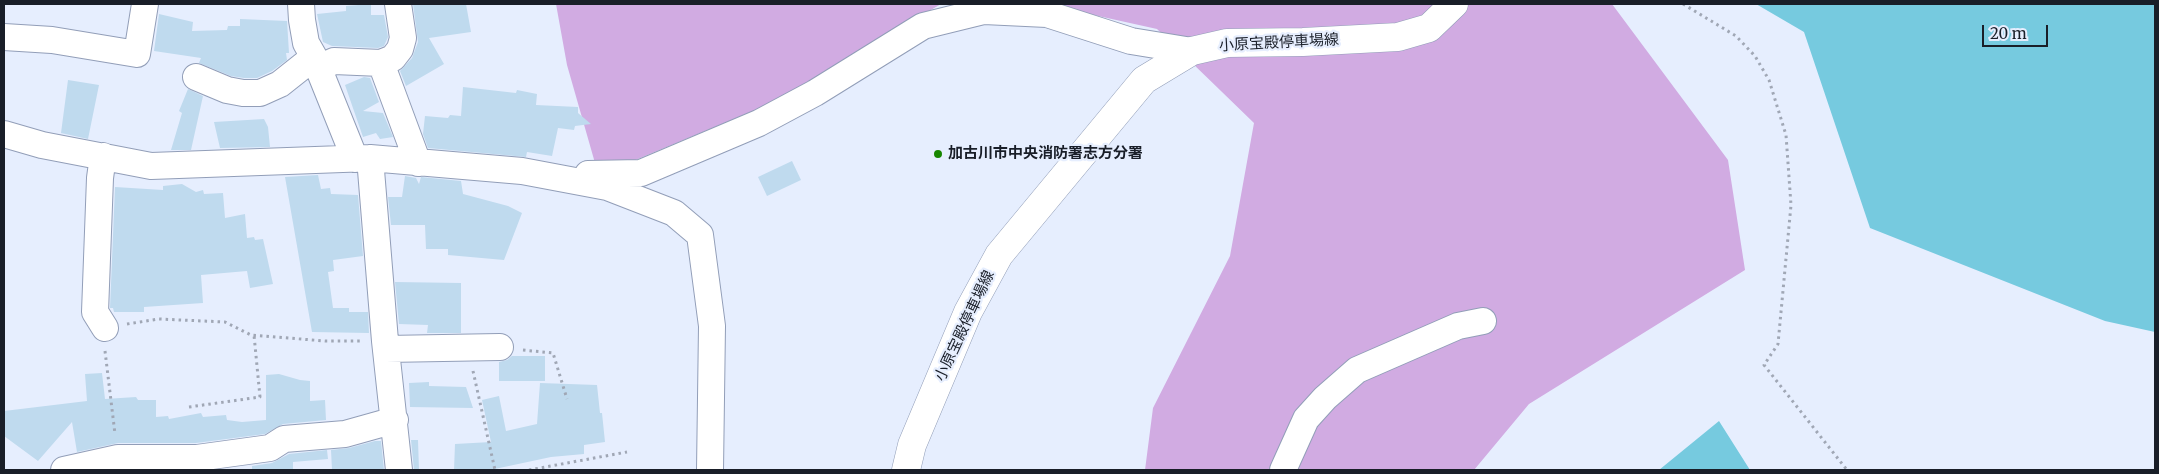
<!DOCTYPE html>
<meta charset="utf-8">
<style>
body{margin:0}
#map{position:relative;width:2159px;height:474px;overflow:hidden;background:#e6eefe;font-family:Merriweather,serif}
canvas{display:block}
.frame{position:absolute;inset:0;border:5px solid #191e28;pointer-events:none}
.scale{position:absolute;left:1982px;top:25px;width:66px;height:22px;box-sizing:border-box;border:2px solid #191e28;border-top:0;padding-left:6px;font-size:15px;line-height:18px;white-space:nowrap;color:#191e28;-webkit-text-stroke:4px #e6eefe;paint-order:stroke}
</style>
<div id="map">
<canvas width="2159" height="474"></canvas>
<div class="frame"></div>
<div class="scale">20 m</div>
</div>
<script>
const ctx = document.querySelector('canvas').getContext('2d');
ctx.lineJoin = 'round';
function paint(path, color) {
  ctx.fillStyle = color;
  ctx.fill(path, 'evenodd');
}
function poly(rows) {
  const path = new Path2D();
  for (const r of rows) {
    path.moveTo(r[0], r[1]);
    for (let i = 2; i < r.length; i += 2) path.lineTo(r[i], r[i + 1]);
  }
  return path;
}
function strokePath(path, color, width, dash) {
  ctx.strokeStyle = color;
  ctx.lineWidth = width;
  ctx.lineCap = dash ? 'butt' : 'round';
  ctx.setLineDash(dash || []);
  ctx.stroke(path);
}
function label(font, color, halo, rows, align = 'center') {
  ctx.font = font + ' Merriweather,"Noto Sans JP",serif';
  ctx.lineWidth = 4.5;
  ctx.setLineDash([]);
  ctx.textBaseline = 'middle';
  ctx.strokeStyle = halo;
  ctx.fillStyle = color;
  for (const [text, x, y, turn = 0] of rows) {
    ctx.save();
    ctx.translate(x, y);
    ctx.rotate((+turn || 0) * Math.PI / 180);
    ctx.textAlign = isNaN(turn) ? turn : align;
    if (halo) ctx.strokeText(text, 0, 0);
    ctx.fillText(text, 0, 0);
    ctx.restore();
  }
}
const forest = poly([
 [556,4,941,4,777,101,633,161,595,163,567,65],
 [1044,4,1612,4,1728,160,1745,270,1529,404,1474,470,1145,470,1153,408,1230,256,1254,123,1157,29]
]);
const water = poly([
 [1756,4,2155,4,2155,332,2105,321,1870,228,1804,32],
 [1719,421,1750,470,1659,470]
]);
const building = poly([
 [371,4,371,15,384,15,388,37,384,46,378,48,332,46,323,42,317,14,346,11,346,6],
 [413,4,466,4,471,32,429,38,444,64,406,86,400,71,412,58,418,42],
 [159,14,193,22,192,31,227,30,228,26,240,26,240,19,287,21,289,53,286,53,287,60,272,71,257,78,244,78,231,76,199,63,201,58,154,51],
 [364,77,370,78,379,102,363,111,383,113,393,137,380,139,376,133,363,137,345,85],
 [68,80,99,85,88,139,61,133],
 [463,87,516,93,517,90,537,94,536,105,578,107,578,113,591,124,575,126,574,130,558,128,552,156,527,152,526,157,428,148,423,134,425,116,448,118,450,115,461,116],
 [188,89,203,96,191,150,171,150,182,113,179,111],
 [264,119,268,127,270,147,220,148,214,122],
 [792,161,801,180,767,196,758,177],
 [318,175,321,189,330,188,331,194,358,195,363,256,333,260,334,271,328,272,333,308,349,308,349,312,368,312,369,333,312,332,285,177],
 [405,176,416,178,419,184,421,177,461,181,463,194,508,206,522,213,504,260,448,255,448,249,426,249,425,225,391,225,388,197,402,197],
 [182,184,196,192,203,190,204,194,223,193,225,218,245,214,247,238,254,237,255,240,263,239,273,284,250,288,247,271,201,275,203,303,144,307,144,312,114,312,113,308,110,308,115,187,163,190,163,186],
 [395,282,461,283,461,333,427,333,428,325,399,324],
 [512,356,545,356,545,381,499,381,499,362,507,360],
 [102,373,105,399,136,397,138,400,156,400,156,417,168,416,169,419,201,413,203,417,226,415,227,420,242,422,266,420,266,375,279,374,300,380,310,381,310,401,325,400,326,420,283,424,265,434,196,443,118,443,77,452,72,422,38,461,4,436,4,411,87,401,85,374],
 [429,382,429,386,466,387,473,408,410,407,409,383],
 [540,383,597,385,600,413,602,413,605,442,584,445,584,454,551,457,490,470,454,470,455,444,491,442,482,400,499,396,506,431,537,424],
 [411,440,418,440,419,470,414,470],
 [375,441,381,441,384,470,332,470,331,450,349,448],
 [327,450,328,459,293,462,293,470,252,470,252,466,272,463,289,454]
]);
const path = poly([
 [1683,4,1736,36,1755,56,1769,80,1786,135,1791,205,1778,344,1764,365,1847,470],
 [127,324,159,319,225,322,251,335,325,341,362,341],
 [523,350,553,353,567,399],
 [105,351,115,434],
 [473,371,495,470],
 [189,407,260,397,254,335],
 [529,470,627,452]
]);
const minor = poly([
 [301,4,302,20,306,43,314,57,355,159],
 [4,37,52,40,137,54,145,4],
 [381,63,418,163],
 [319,68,334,61,381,63,393,58,400,49,403,38,398,4],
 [196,77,227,90,243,93,260,93,280,84,314,57],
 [4,134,42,145,151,166,370,158,522,171,607,187,674,213,700,235,712,326,710,470],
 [103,156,100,178,95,312,105,328],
 [370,158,385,341,399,470],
 [588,174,641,173,759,123,815,93,923,26,984,11,1047,14,1131,41,1192,51],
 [386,349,500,347],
 [64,470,118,458,197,458,270,448,284,439,345,434,395,420],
 [1283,470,1306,419,1325,398,1357,370,1458,326,1483,321]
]);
const secondary = poly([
 [906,470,912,445,968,312,999,255,1144,80,1192,51,1227,43,1303,42,1398,37,1429,28,1454,4]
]);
const markers = [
 [938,154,5,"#178600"]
];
const streetNames = [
 ["小原宝殿停車場線",1279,43,-3],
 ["小原宝殿停車場線",965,326,-65]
];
const poiNames = [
 ["加古川市中央消防署志方分署",948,154]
];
paint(forest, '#d1abe2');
paint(water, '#76cadf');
paint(building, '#bfdaee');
strokePath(minor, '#929eb8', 28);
strokePath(secondary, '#929eb8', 29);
strokePath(path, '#a0a7b5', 3, [2.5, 4]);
strokePath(minor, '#fff', 26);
strokePath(secondary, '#fff', 28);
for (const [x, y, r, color] of markers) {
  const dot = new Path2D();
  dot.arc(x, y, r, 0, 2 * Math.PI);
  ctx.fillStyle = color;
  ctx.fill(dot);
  strokePath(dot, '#e6eefe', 2);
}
label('15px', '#191e28', '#e6eefe', streetNames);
label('bold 15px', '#191e28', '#e6eefe', poiNames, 'left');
</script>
